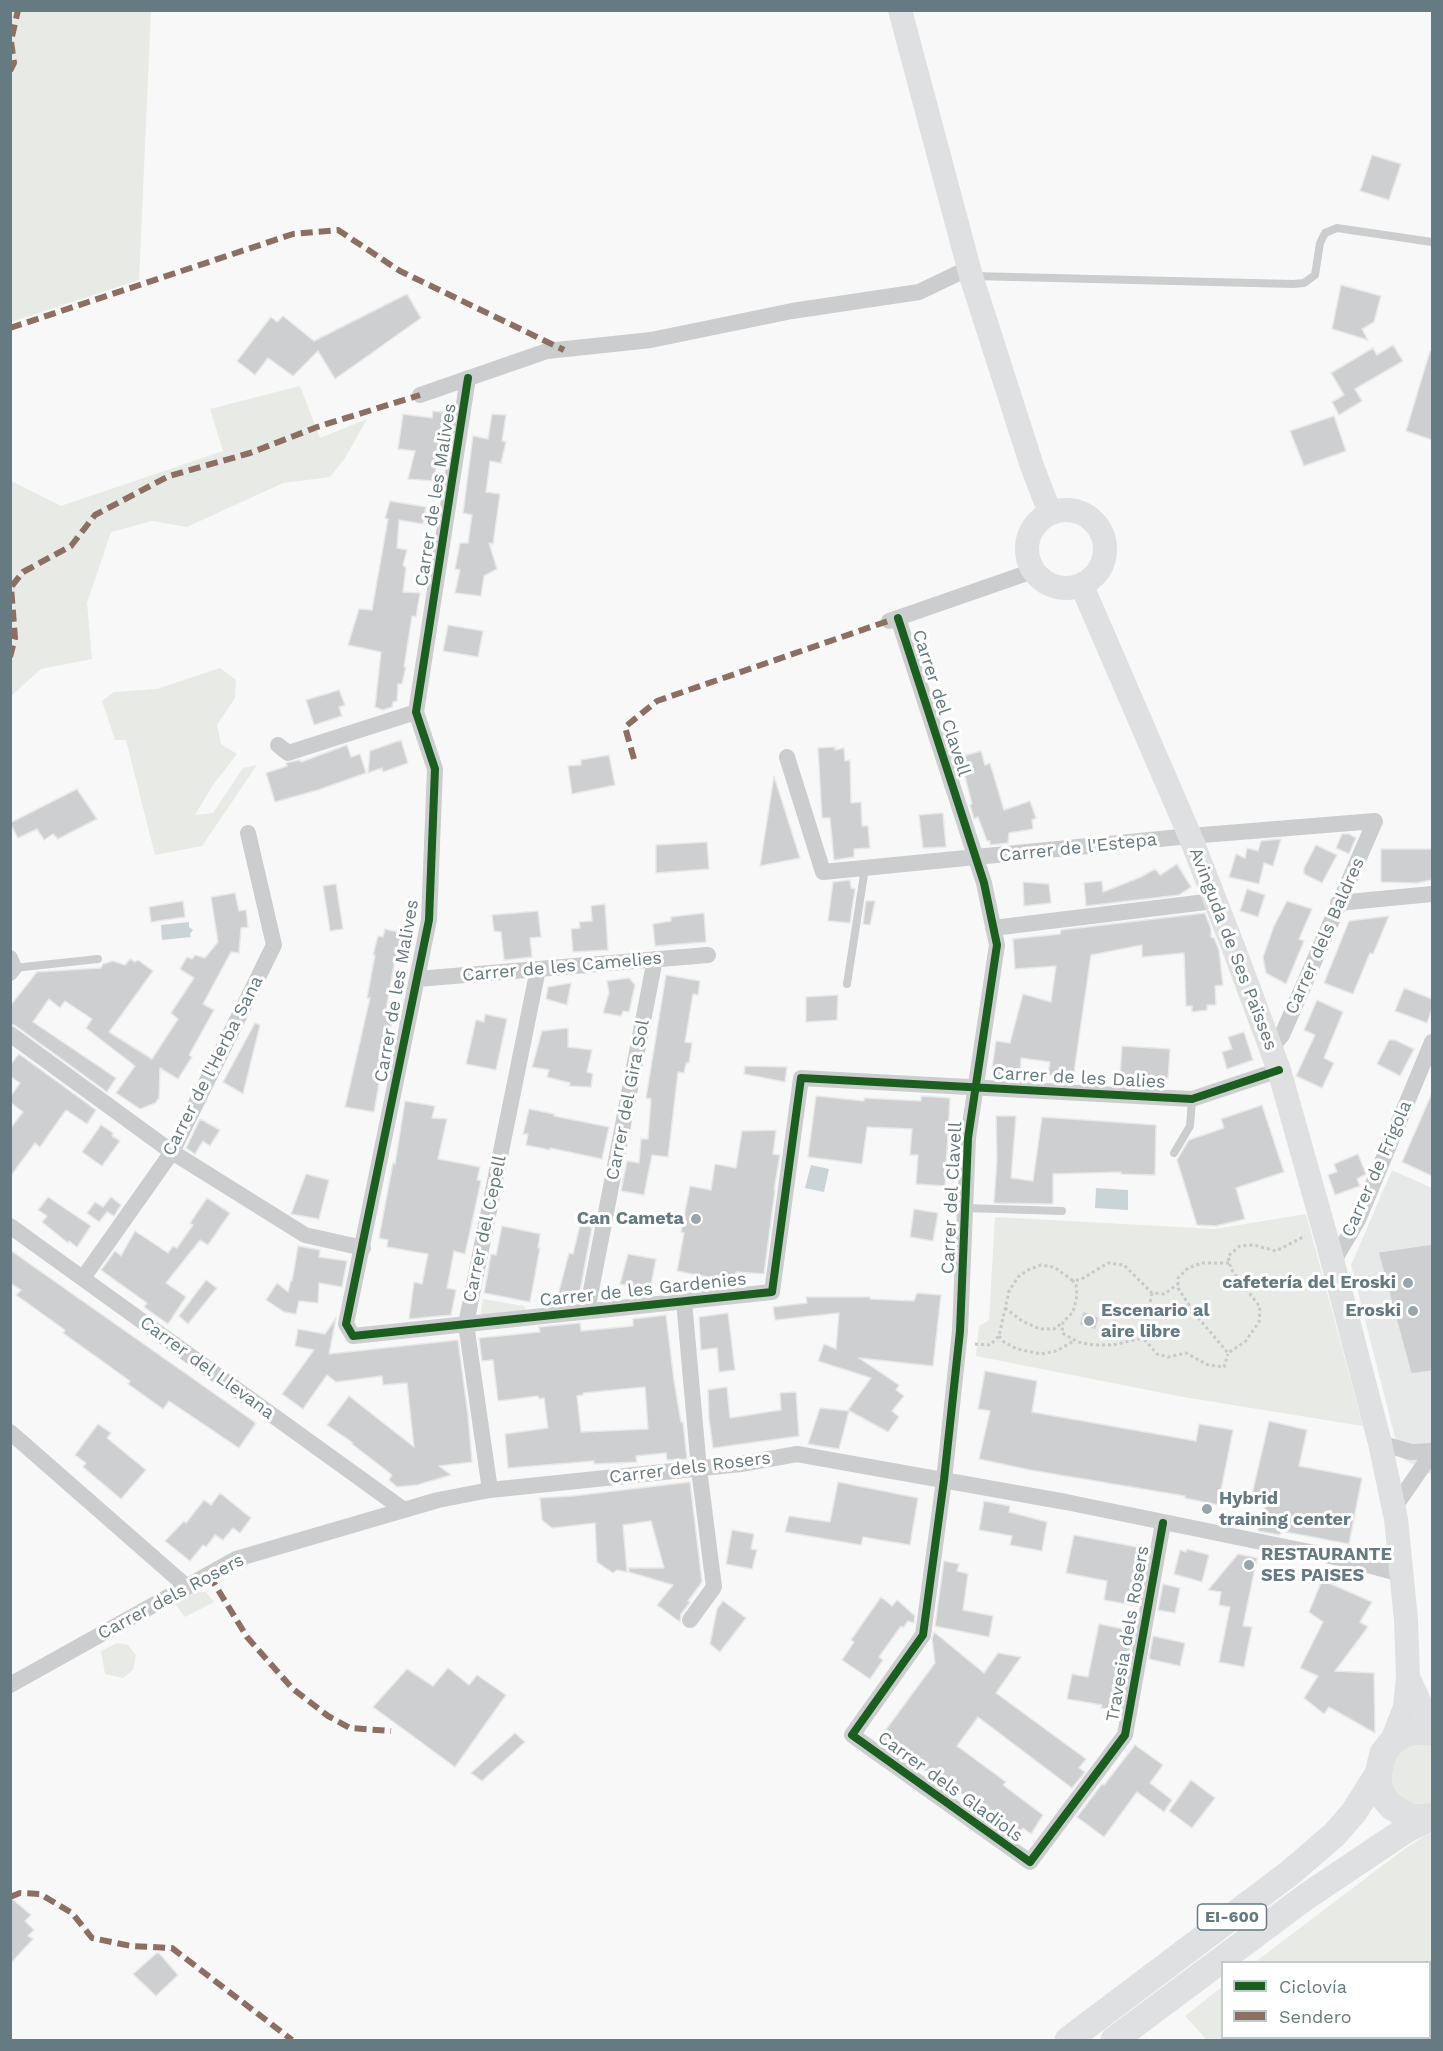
<!DOCTYPE html>
<meta charset="utf-8">
<style>
body{margin:0}
#map{position:relative;width:1443px;height:2051px;overflow:hidden;background:#f8f8f8;font-family:"Work Sans",sans-serif}
canvas{display:block}
.frame{position:absolute;inset:0;border:12px solid #657a81;pointer-events:none}
.legend{position:absolute;left:1221px;top:1961px;width:210px;height:78px;box-sizing:border-box;background:#fff;border:2px solid #c1cacd;margin:0;padding:8px 10px;list-style:none;font-size:18px;color:#657a81}
.legend li{display:flex;align-items:center;gap:12px;height:30px}
.legend b{width:30px;border:2px solid #c1cacd}
</style>
<div id="map">
<canvas width="1443" height="2051"></canvas>
<div class="frame"></div>
<ul class="legend">
<li><b style="height:8px;background:#1b5e20"></b>Ciclovía</li>
<li><b style="height:8px;background:#8d6e63"></b>Sendero</li>
</ul>
</div>
<script>
const ctx = document.querySelector('canvas').getContext('2d');
ctx.lineJoin = 'round';
function paint(path, color) {
  ctx.fillStyle = color;
  ctx.fill(path, 'evenodd');
}
function poly(rows) {
  const path = new Path2D();
  for (const r of rows) {
    if (r.length === 3) {
      path.moveTo(r[0] + r[2], r[1]);
      path.arc(r[0], r[1], r[2], 0, 2 * Math.PI);
      continue;
    }
    path.moveTo(r[0], r[1]);
    for (let i = 2; i < r.length; i += 2) path.lineTo(r[i], r[i + 1]);
  }
  return path;
}
function strokePath(path, color, width, dash) {
  ctx.strokeStyle = color;
  ctx.lineWidth = width;
  ctx.lineCap = dash ? 'butt' : 'round';
  ctx.setLineDash(dash || []);
  ctx.stroke(path);
}
function label(font, color, halo, rows, align = 'center') {
  ctx.font = font + ' "Work Sans",sans-serif';
  ctx.lineWidth = 6;
  ctx.setLineDash([]);
  ctx.textBaseline = 'middle';
  ctx.strokeStyle = halo;
  ctx.fillStyle = color;
  for (const [text, x, y, turn = 0] of rows) {
    ctx.save();
    ctx.translate(x, y);
    ctx.rotate((+turn || 0) * Math.PI / 180);
    ctx.textAlign = isNaN(turn) ? turn : align;
    if (halo) ctx.strokeText(text, 0, 0);
    ctx.fillText(text, 0, 0);
    ctx.restore();
  }
}
const built = poly([
 [1392,1170,1432,1188,1432,1475,1400,1457,1351,1265]
]);
const green = poly([
 [10,11,151,11,139,280,11,322],
 [11,380,11,481,61,506,223,451,210,409,300,386,320,438,367,419,345,458,330,477,283,483,187,527,152,521,111,532,87,603,92,659,41,669,11,696],
 [220,668,236,680,235,698,217,725,221,744,237,754,213,785,195,815,213,813,243,768,257,765,202,846,155,855,126,740,115,740,102,701,114,692,157,689],
 [1306,1214,1363,1426,1183,1397,976,1356,979,1326,989,1320,995,1217,1215,1229],
 [483,1299,524,1306,527,1314,480,1318],
 [192,1592,206,1592,214,1602,185,1617,175,1604],
 [117,1643,128,1645,136,1655,133,1670,123,1678,105,1674,101,1651],
 [1409,1743,1432,1743,1432,1804,1428,1805,1418,1806,1399,1797,1393,1789,1390,1780,1392,1759],
 [1432,1833,1432,2029,1430,2031,1430,1962,1255,1962,1403,1850,1426,1835],
 [1222,1987,1222,2038,1417,2038,1411,2040,1207,2040,1185,2016]
]);
const water = poly([
 [189,922,189,927,193,930,190,934,191,937,162,940,161,925],
 [811,1165,829,1169,824,1192,805,1188],
 [1096,1188,1128,1190,1128,1210,1095,1208]
]);
const building = poly([
 [1372,155,1401,164,1389,200,1360,191,1372,155],
 [1341,285,1381,296,1374,322,1362,329,1368,340,1332,329,1341,285],
 [407,294,421,318,335,379,318,351,293,376,268,358,255,375,237,361,271,317,277,322,283,316,314,341,407,294],
 [1393,345,1403,361,1355,389,1362,401,1339,415,1332,402,1344,395,1331,373,1373,348,1377,355,1393,345],
 [1430,351,1432,351,1432,440,1406,431,1430,351],
 [433,411,449,413,442,455,438,455,434,481,408,479,415,451,398,449,403,414,432,418,433,411],
 [492,414,506,415,502,441,506,442,501,463,490,461,486,492,500,494,493,544,489,543,497,569,484,576,481,596,455,593,460,570,455,569,460,543,468,543,472,515,463,513,473,436,488,439,492,414],
 [1334,416,1346,451,1304,466,1290,431,1334,416],
 [390,501,426,507,423,524,399,520,397,548,407,550,403,565,406,568,403,592,420,593,416,617,412,616,404,667,406,667,402,684,398,684,397,701,393,702,392,707,383,710,375,707,381,652,348,645,359,609,372,610,388,519,385,518,390,501],
 [448,625,483,631,478,657,443,651,448,625],
 [339,690,345,705,339,707,342,716,314,725,306,700,339,690],
 [401,740,408,763,383,772,382,768,368,773,370,751,401,740],
 [347,745,351,757,360,754,366,773,318,790,275,802,266,773,287,766,286,763,300,760,301,762,347,745],
 [835,747,835,750,844,748,845,761,850,760,851,803,861,802,862,826,868,826,870,848,854,849,854,857,834,860,830,818,822,818,818,748,835,747],
 [981,751,985,765,990,763,1004,810,1030,801,1036,818,1032,820,1033,829,1009,833,1008,843,990,845,990,841,987,841,978,817,974,819,970,805,972,804,960,757,981,751],
 [609,755,615,785,572,794,568,766,581,765,581,760,609,755],
 [774,776,800,858,760,866,774,776],
 [77,789,97,819,58,839,53,834,44,840,37,829,18,838,10,823,77,789],
 [943,813,946,847,923,848,919,815,943,813],
 [1342,834,1349,834,1356,838,1349,854,1336,848,1342,834],
 [1281,839,1273,866,1264,863,1259,884,1229,877,1236,854,1245,858,1247,848,1258,851,1261,841,1281,839],
 [707,842,709,869,656,873,656,845,707,842],
 [1316,845,1337,855,1322,883,1304,874,1304,868,1316,845],
 [1381,849,1432,849,1432,880,1416,883,1381,882,1381,849],
 [1177,864,1191,887,1179,895,1086,906,1084,883,1102,881,1103,892,1141,877,1155,869,1160,875,1177,864],
 [850,880,851,888,855,889,850,923,828,921,833,882,850,880],
 [1023,882,1049,884,1051,903,1024,906,1023,882],
 [336,884,343,929,330,931,323,886,336,884],
 [1247,889,1265,895,1258,917,1240,911,1247,889],
 [235,893,239,911,246,910,248,927,241,928,239,953,231,952,203,1004,214,1010,189,1055,192,1057,178,1079,160,1068,159,1098,155,1103,140,1109,116,1093,135,1066,86,1028,92,1019,65,1001,60,1008,49,999,33,1022,116,1078,107,1092,16,1026,10,1024,10,1006,37,972,101,968,103,964,113,961,125,965,130,959,135,962,138,960,153,971,109,1032,152,1059,178,1019,171,1013,194,978,180,969,187,957,192,959,195,955,205,958,218,942,211,897,235,893],
 [183,901,185,917,151,922,149,907,183,901],
 [866,901,875,901,870,925,863,924,866,901],
 [1287,901,1312,909,1299,939,1304,941,1286,984,1266,973,1263,957,1274,926,1287,901],
 [605,904,608,950,573,952,571,929,580,928,579,922,592,921,591,906,605,904],
 [538,911,541,937,530,938,532,957,504,960,501,932,494,931,492,915,538,911],
 [704,913,706,942,655,946,653,924,671,921,671,917,704,913],
 [1205,913,1211,929,1211,937,1214,938,1219,950,1223,985,1215,986,1216,1005,1207,1005,1207,1010,1192,1012,1192,1006,1186,1006,1184,953,1142,957,1142,945,1091,955,1073,1079,1048,1075,1050,1062,1021,1058,1020,1077,991,1076,996,1041,1010,1043,1023,994,1051,1002,1056,966,1015,969,1013,939,1060,934,1061,930,1205,913],
 [1389,916,1373,954,1370,953,1353,994,1324,983,1349,921,1389,916],
 [385,929,410,935,403,962,395,960,385,1015,393,1016,379,1078,380,1078,374,1112,345,1107,370,998,367,998,375,955,373,955,378,936,383,937,385,929],
 [666,975,700,981,698,995,693,994,685,1042,692,1043,689,1063,686,1063,684,1073,678,1072,668,1157,652,1155,644,1195,621,1191,627,1161,639,1163,641,1139,648,1139,651,1099,646,1098,666,975],
 [629,978,635,985,629,1012,623,1011,621,1016,603,1013,609,993,607,981,629,978],
 [571,983,567,1005,546,999,548,987,571,983],
 [1404,988,1432,999,1432,1009,1427,1023,1395,1011,1404,988],
 [838,995,837,1020,806,1022,806,997,838,995],
 [1317,1000,1343,1012,1324,1058,1334,1063,1322,1088,1296,1076,1315,1035,1304,1030,1317,1000],
 [485,1014,507,1019,496,1070,466,1064,476,1020,484,1022,485,1014],
 [255,1023,260,1025,243,1094,223,1082,255,1023],
 [568,1028,568,1047,592,1050,587,1072,593,1074,591,1087,569,1086,570,1083,547,1077,549,1070,532,1067,542,1031,568,1028],
 [1244,1032,1253,1060,1227,1069,1222,1052,1232,1049,1228,1037,1244,1032],
 [1389,1040,1395,1040,1414,1049,1400,1076,1377,1064,1389,1040],
 [1122,1046,1170,1049,1168,1079,1120,1076,1122,1046],
 [19,1054,96,1110,87,1124,66,1110,40,1147,35,1143,10,1177,10,1129,23,1112,10,1102,10,1097,20,1083,10,1076,10,1065,19,1054],
 [745,1066,787,1067,785,1082,744,1074,745,1066],
 [1432,1093,1432,1176,1402,1162,1432,1093],
 [816,1096,864,1101,864,1098,921,1101,921,1096,950,1098,945,1186,916,1184,918,1155,910,1155,912,1129,867,1127,862,1164,808,1157,816,1096],
 [405,1101,435,1106,432,1118,447,1119,438,1159,480,1167,477,1180,481,1181,465,1254,454,1251,447,1288,456,1290,451,1315,409,1319,414,1282,422,1284,428,1254,387,1247,388,1240,379,1238,393,1163,395,1164,405,1101],
 [1262,1105,1284,1172,1236,1188,1245,1219,1216,1226,1197,1225,1177,1160,1178,1158,1189,1140,1224,1128,1221,1119,1262,1105],
 [529,1109,554,1114,554,1116,609,1127,602,1159,550,1148,550,1150,526,1145,528,1134,523,1134,529,1109],
 [996,1116,1016,1116,1011,1178,1033,1181,1042,1117,1156,1125,1155,1175,1121,1174,1121,1172,1053,1174,1053,1204,994,1203,997,1159,996,1116],
 [200,1119,220,1130,210,1146,203,1141,195,1154,186,1148,200,1119],
 [101,1125,113,1133,112,1136,120,1141,102,1166,82,1152,101,1125],
 [776,1130,773,1154,780,1155,774,1190,775,1190,764,1274,736,1272,731,1286,710,1288,712,1278,677,1271,684,1233,681,1232,690,1186,711,1190,715,1164,736,1168,742,1131,776,1130],
 [1358,1154,1366,1174,1357,1179,1360,1186,1335,1195,1328,1175,1337,1172,1334,1164,1358,1154],
 [306,1174,329,1180,319,1219,291,1214,306,1174],
 [48,1197,91,1226,77,1247,69,1241,68,1243,42,1222,47,1216,38,1210,48,1197],
 [111,1197,121,1205,114,1216,107,1212,99,1222,87,1213,95,1202,103,1207,111,1197],
 [207,1198,230,1213,208,1245,200,1240,166,1283,186,1297,168,1324,144,1307,147,1303,101,1270,115,1251,121,1256,135,1231,168,1253,173,1246,177,1248,193,1225,190,1223,207,1198],
 [914,1209,938,1213,933,1241,910,1237,914,1209],
 [580,1225,592,1227,578,1302,572,1302,557,1299,569,1253,573,1254,580,1225],
 [502,1226,540,1234,538,1248,540,1248,530,1302,484,1293,491,1254,496,1255,502,1226],
 [1432,1244,1432,1371,1411,1374,1378,1252,1432,1244],
 [298,1246,320,1250,319,1257,347,1261,342,1287,319,1283,318,1303,299,1301,296,1314,284,1312,266,1300,277,1283,288,1292,291,1280,292,1281,298,1246],
 [10,1250,256,1423,239,1448,169,1401,163,1409,128,1384,130,1381,63,1333,65,1330,16,1295,21,1290,10,1283,10,1250],
 [628,1254,656,1259,650,1290,620,1284,628,1254],
 [206,1280,217,1288,188,1324,179,1316,206,1280],
 [917,1293,941,1295,933,1366,859,1358,899,1385,896,1390,904,1396,892,1411,899,1417,888,1432,848,1410,871,1378,818,1361,824,1344,836,1349,839,1313,775,1320,773,1307,807,1303,806,1297,870,1297,870,1299,914,1301,917,1293],
 [1083,1311,1099,1317,1096,1330,1079,1325,1083,1311],
 [728,1313,735,1370,719,1372,717,1348,701,1350,699,1317,728,1313],
 [666,1315,674,1381,681,1422,683,1422,687,1459,667,1460,666,1453,636,1456,637,1462,594,1464,594,1461,508,1468,505,1434,548,1428,544,1398,539,1399,538,1396,498,1401,493,1360,482,1361,479,1338,540,1332,539,1327,580,1323,581,1331,633,1326,633,1319,666,1315],
 [645,1387,648,1429,581,1432,577,1396,583,1395,583,1393,645,1387],
 [336,1318,329,1354,458,1340,468,1415,472,1462,439,1466,451,1475,417,1485,397,1487,389,1480,392,1475,352,1444,353,1443,327,1425,349,1396,414,1447,407,1383,383,1385,382,1376,336,1382,327,1375,303,1409,282,1394,314,1350,295,1346,298,1329,325,1334,336,1318],
 [985,1371,1037,1381,1032,1412,1196,1441,1199,1424,1233,1430,1218,1505,1185,1498,1185,1496,1030,1470,979,1459,990,1411,978,1409,985,1371],
 [727,1387,730,1418,781,1410,780,1393,796,1392,799,1436,713,1448,709,1419,708,1390,727,1387],
 [820,1408,849,1411,839,1449,808,1444,820,1408],
 [1269,1421,1307,1430,1299,1466,1362,1478,1349,1544,1281,1531,1280,1535,1258,1531,1265,1507,1250,1503,1269,1421],
 [98,1424,111,1433,107,1438,146,1470,121,1499,83,1467,86,1463,75,1455,98,1424],
 [690,1482,702,1582,688,1601,690,1602,681,1614,680,1622,657,1605,673,1585,629,1572,629,1568,664,1568,651,1521,623,1525,627,1572,617,1570,613,1573,597,1562,595,1523,552,1528,542,1520,540,1498,573,1496,690,1482],
 [838,1482,918,1498,910,1545,863,1537,861,1545,785,1532,789,1516,830,1522,838,1482],
 [220,1493,251,1518,240,1533,233,1528,223,1540,215,1535,206,1547,203,1545,190,1561,165,1541,184,1521,186,1523,204,1500,211,1505,220,1493],
 [984,1501,1010,1506,1009,1512,1047,1522,1042,1551,1010,1545,1012,1536,979,1530,984,1501],
 [732,1530,754,1534,751,1549,757,1550,752,1569,726,1564,732,1530],
 [1074,1535,1142,1548,1136,1579,1142,1580,1137,1606,1104,1600,1107,1581,1066,1573,1074,1535],
 [1187,1549,1209,1555,1202,1582,1174,1574,1180,1550,1186,1552,1187,1549],
 [1238,1554,1257,1558,1243,1626,1252,1627,1244,1667,1219,1662,1230,1607,1219,1605,1221,1592,1208,1590,1238,1554],
 [944,1561,959,1564,957,1571,968,1574,963,1610,993,1616,989,1637,935,1626,944,1561],
 [1322,1580,1372,1602,1360,1622,1368,1627,1335,1671,1374,1673,1375,1733,1329,1707,1324,1714,1304,1698,1318,1676,1300,1668,1323,1622,1309,1612,1322,1580],
 [1163,1584,1180,1588,1175,1613,1158,1610,1163,1584],
 [881,1597,892,1606,897,1600,915,1616,914,1623,908,1621,903,1628,901,1626,879,1657,883,1660,870,1679,842,1660,854,1642,851,1640,881,1597],
 [723,1601,746,1618,720,1652,710,1644,717,1609,723,1601],
 [1099,1624,1133,1631,1129,1655,1127,1655,1119,1711,1101,1708,1102,1705,1067,1699,1072,1674,1088,1677,1099,1624],
 [934,1632,984,1673,998,1653,1021,1657,996,1693,1086,1759,1079,1768,1085,1772,1072,1788,978,1717,957,1746,1006,1782,1003,1785,1043,1815,1031,1834,1023,1828,1018,1833,936,1776,935,1777,879,1739,935,1663,932,1639,934,1632],
 [1153,1636,1185,1643,1180,1666,1149,1659,1153,1636],
 [448,1668,469,1685,477,1675,506,1695,455,1767,373,1707,407,1669,433,1686,448,1668],
 [515,1733,525,1742,482,1781,471,1773,515,1733],
 [1135,1745,1163,1765,1150,1783,1172,1800,1164,1812,1137,1792,1104,1837,1077,1817,1102,1784,1104,1785,1135,1745],
 [1191,1780,1215,1798,1192,1828,1169,1811,1191,1780],
 [10,1897,31,1915,25,1921,34,1930,28,1936,33,1939,10,1964,10,1897],
 [158,1952,178,1975,156,1996,133,1974,158,1952]
]);
const path = poly([
 [1229,1263,1202,1263,1188,1268,1178,1278,1178,1288,1195,1314,1228,1353,1245,1342,1259,1322,1260,1307,1231,1269,1228,1256,1240,1246,1254,1245,1276,1251,1305,1236],
 [1072,1280,1076,1284,1077,1296,1073,1312,1063,1322,1062,1333,1078,1342,1093,1345,1113,1345,1143,1338],
 [1152,1293,1143,1338,1157,1354,1168,1357,1186,1353,1208,1365,1224,1367,1228,1354],
 [1005,1308,1022,1321,1040,1329,1054,1329,1062,1323],
 [999,1336,1004,1342,1017,1349,1041,1354,1056,1351,1074,1341],
 [975,1344,990,1345,999,1336,1009,1291,1018,1277,1028,1270,1041,1265,1054,1267,1072,1280,1080,1280,1108,1263,1124,1265,1152,1293,1164,1294,1178,1284]
]);
const lane = poly([
 [974,276,1293,284,1304,283,1315,275,1320,243,1325,233,1337,228,1432,242],
 [14,968,98,959],
 [847,984,865,868],
 [1174,1153,1190,1126,1192,1099],
 [965,1208,1062,1211]
]);
const street = poly([
 [468,378,416,712,435,769,429,920,346,1324,353,1336,772,1292,801,1078,1192,1099,1279,1070],
 [420,395,547,351,651,340,792,311,919,292,969,268],
 [898,618,984,883,997,945,968,1138,960,1331,944,1480,923,1635,852,1735,1030,1862,1125,1735,1163,1523],
 [889,621,1033,571],
 [278,745,288,753,416,712],
 [787,757,823,872,1190,836,1375,821,1282,1035,1271,1048],
 [1338,903,1432,894],
 [993,928,1214,901],
 [10,958,14,968,10,973],
 [417,979,708,955],
 [10,1034,172,1152,305,1235,363,1248],
 [10,1226,404,1510],
 [1333,1262,1358,1220,1432,1042],
 [83,1278,172,1152,274,945,248,833],
 [684,1301,699,1469,714,1587,690,1620],
 [587,1311,655,959],
 [10,1432,187,1587],
 [1380,1443,1411,1452,1432,1451],
 [490,1490,466,1324,538,969],
 [1394,1508,1432,1453],
 [10,1685,236,1559,349,1526,438,1500,490,1490,741,1464,797,1454,1066,1502,1349,1560,1401,1574]
]);
const secondary = poly([
 [900,10,971,276,1032,466,1050,513],
 [1066,549,39],
 [1082,586,1190,836,1234,949,1279,1070,1328,1244,1380,1443,1396,1519,1406,1620,1408,1677,1405,1707,1391,1743],
 [1408,1677,1420,1703,1432,1722]
]);
const primary = poly([
 [1432,1732,1415,1731,1402,1735,1391,1743,1383,1753,1378,1774,1379,1787,1384,1798,1392,1807,1412,1818,1432,1817],
 [1068,2040,1291,1872,1335,1834,1354,1812,1378,1774],
 [1114,2040,1307,1896,1407,1829,1430,1818]
]);
const quiet = poly([
 [10,71,14,63,11,41,18,10],
 [10,328,293,234,338,230,400,271,564,350],
 [10,657,15,638,11,587,23,572,71,546,95,515,169,476,250,453,317,427,420,395],
 [634,759,625,727,657,701,888,621],
 [209,1575,247,1637,293,1689,328,1716,350,1728,391,1731],
 [10,1897,20,1893,40,1894,72,1913,92,1938,131,1946,172,1948,292,2040]
]);
const cycleway = poly([
 [468,378,416,712,435,769,429,920,346,1324,353,1336,772,1292,801,1078,1192,1099,1279,1070],
 [898,618,984,883,997,945,968,1138,960,1331,944,1480,923,1635,852,1735,1030,1862,1125,1735,1163,1523]
]);
const markers = [
 [696,1219,6,"#98a6ab"],
 [1408,1283,6,"#98a6ab"],
 [1413,1311,6,"#98a6ab"],
 [1089,1321,6,"#98a6ab"],
 [1207,1509,6,"#98a6ab"],
 [1249,1565,6,"#98a6ab"]
];
const shields = [
 [1232,1917,69]
];
const shieldNames = [
 ["EI-600",1232,1917]
];
const streetNames = [
 ["Carrer de les Malives",436,495,-81],
 ["Carrer del Clavell",941,703,72],
 ["Carrer de l'Estepa",1078,848,-6],
 ["Carrer dels Baldres",1325,936,-66],
 ["Avinguda de Ses Païsses",1233,949,69],
 ["Carrer de les Camelies",562,967,-5],
 ["Carrer de les Malives",397,991,-80],
 ["Carrer de l'Herba Sana",213,1066,-63],
 ["Carrer de les Dalies",1079,1078,3],
 ["Carrer del Gira Sol",628,1100,-79],
 ["Carrer de Frigola",1377,1169,-66],
 ["Carrer del Clavell",952,1198,-87],
 ["Carrer del Cepell",485,1229,-78],
 ["Carrer de les Gardenies",643,1290,-6],
 ["Carrer del Llevana",207,1368,36],
 ["Carrer dels Rosers",690,1468,-7],
 ["Carrer dels Rosers",171,1597,-28],
 ["Travesia dels Rosers",1128,1634,-80],
 ["Carrer dels Gladiols",950,1787,36]
];
const poiNames = [
 ["Can Cameta",684,1219],
 ["cafetería del Eroski",1396,1283],
 ["Escenario al",1101,1311,"left"],
 ["aire libre",1101,1332,"left"],
 ["Eroski",1401,1311],
 ["Hybrid",1219,1499,"left"],
 ["training center",1219,1520,"left"],
 ["RESTAURANTE",1261,1555,"left"],
 ["SES PAISES",1261,1576,"left"]
];
paint(built, '#e7e9e8');
paint(green, '#e8eae6');
paint(water, '#cad4d6');
paint(building, '#cdcfd0');
strokePath(building, '#e8e8e8', 1.5);
strokePath(path, '#c8c9ca', 3, [3, 3]);
strokePath(lane, '#cbcdce', 8);
strokePath(street, '#cbcdce', 16);
strokePath(secondary, '#dfe0e1', 24);
strokePath(primary, '#dfe0e1', 27);
strokePath(quiet, '#8d6e63', 6, [12, 6]);
strokePath(cycleway, '#1b5e20', 8);
for (const [x, y, r, color] of markers) {
  const dot = new Path2D();
  dot.arc(x, y, r, 0, 2 * Math.PI);
  ctx.fillStyle = color;
  ctx.fill(dot);
  strokePath(dot, '#fff', 2);
}
for (const [x, y, w] of shields) {
  const box = new Path2D();
  box.roundRect(x - w / 2, y - 13, w, 26, 4.5);
  ctx.fillStyle = '#fff';
  ctx.fill(box);
  strokePath(box, '#657a81', 1.5);
}
label('bold 16px', '#657a81', null, shieldNames);
label('18px', '#657a81', '#fff', streetNames);
label('bold 18px', '#657a81', '#fff', poiNames, 'right');
</script>
